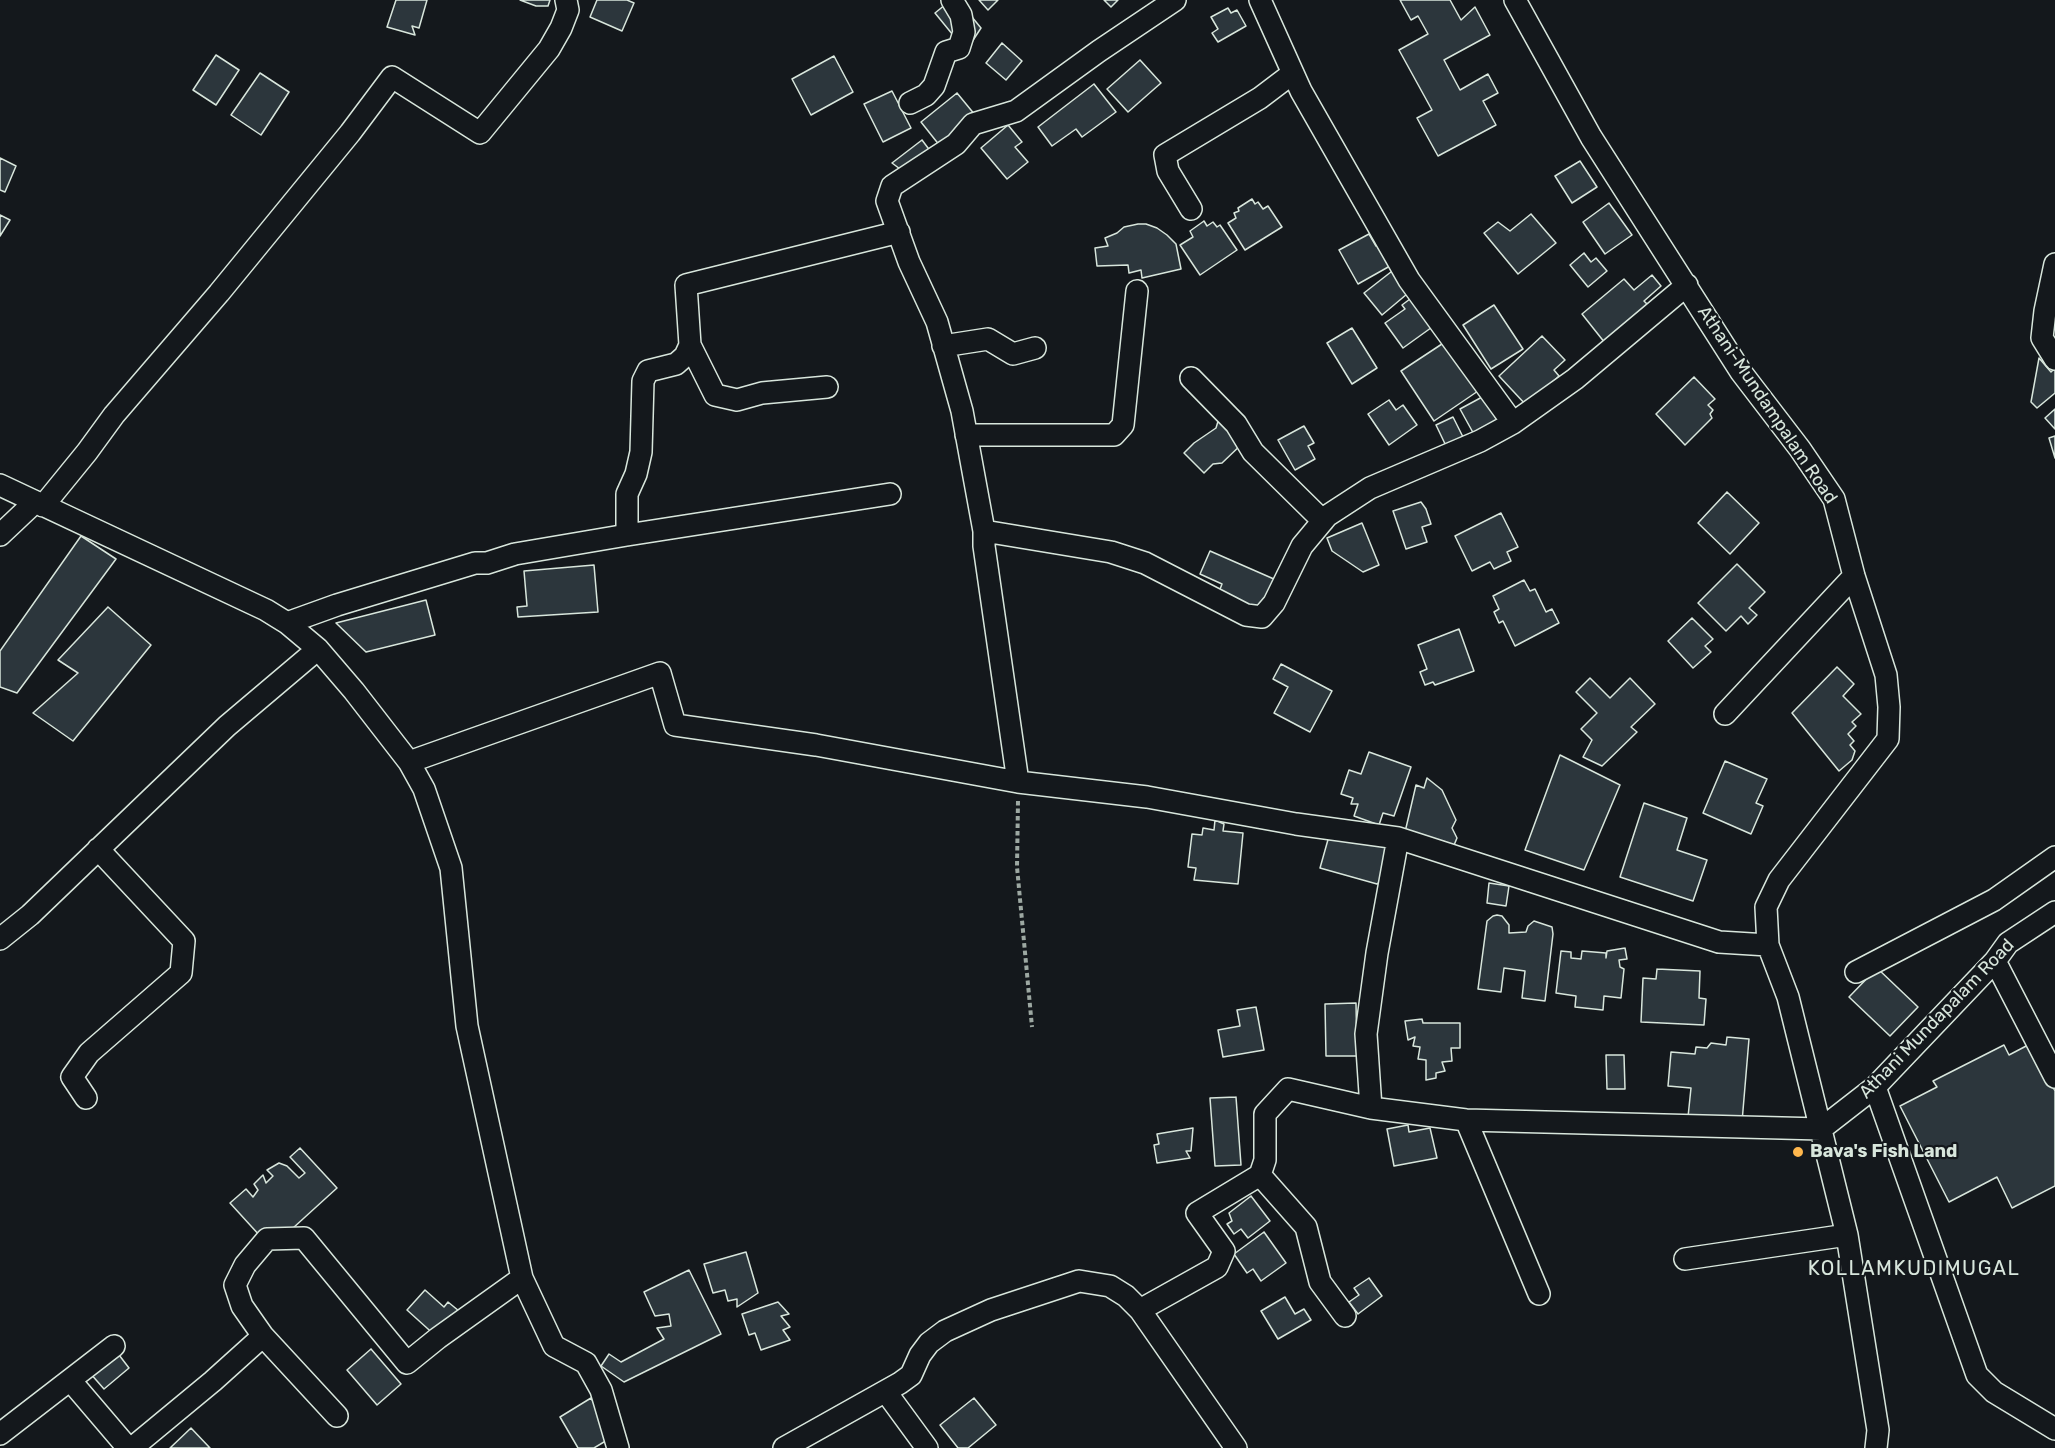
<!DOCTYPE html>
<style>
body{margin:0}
canvas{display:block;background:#14181c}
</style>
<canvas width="2055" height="1448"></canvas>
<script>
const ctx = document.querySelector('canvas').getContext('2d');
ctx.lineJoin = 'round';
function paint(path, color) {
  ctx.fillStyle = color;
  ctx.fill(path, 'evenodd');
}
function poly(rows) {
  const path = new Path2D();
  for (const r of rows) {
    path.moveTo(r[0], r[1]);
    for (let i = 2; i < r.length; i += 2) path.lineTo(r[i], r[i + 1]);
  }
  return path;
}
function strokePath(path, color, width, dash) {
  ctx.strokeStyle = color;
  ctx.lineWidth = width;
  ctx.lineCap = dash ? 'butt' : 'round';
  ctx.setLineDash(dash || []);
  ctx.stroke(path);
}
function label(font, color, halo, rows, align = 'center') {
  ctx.font = font + ' Rubik,sans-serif';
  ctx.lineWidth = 4.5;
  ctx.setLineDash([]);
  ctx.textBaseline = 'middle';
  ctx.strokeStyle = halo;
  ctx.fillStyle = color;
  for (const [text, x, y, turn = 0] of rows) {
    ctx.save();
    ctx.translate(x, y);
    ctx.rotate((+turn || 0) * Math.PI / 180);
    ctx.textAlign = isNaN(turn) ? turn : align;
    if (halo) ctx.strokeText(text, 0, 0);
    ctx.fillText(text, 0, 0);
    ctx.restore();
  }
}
const building = poly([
 [396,0,427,0,419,28,412,26,415,35,387,27,396,0],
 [520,0,550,0,548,6,536,6,520,0],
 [597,0,627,0,634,3,622,31,590,17,597,0],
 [951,0,958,0,981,28,966,51,935,13,951,0],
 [979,0,998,0,988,10,979,0],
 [1104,0,1118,0,1111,7,1104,0],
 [1400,0,1450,0,1461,20,1475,7,1490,35,1444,60,1460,90,1488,74,1498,93,1483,101,1496,125,1438,156,1417,118,1432,110,1399,50,1428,34,1418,16,1411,20,1400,0],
 [1228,8,1231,13,1237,10,1246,26,1218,42,1212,33,1218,29,1211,17,1228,8],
 [1002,43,1022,61,1006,80,986,63,1002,43],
 [216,55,239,70,216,105,193,90,216,55],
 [834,56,853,92,811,115,792,79,834,56],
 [1140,60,1161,83,1128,112,1107,89,1140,60],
 [260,73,289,92,261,135,231,115,260,73],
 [1094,84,1116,112,1082,137,1076,129,1052,146,1038,127,1094,84],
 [892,91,911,128,883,142,864,104,892,91],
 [957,93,980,121,944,151,921,122,957,93],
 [1008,125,1022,142,1015,147,1028,162,1007,179,981,148,1008,125],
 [922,140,931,152,904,172,892,163,922,140],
 [0,158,16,166,5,192,0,190,0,158],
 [1580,161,1597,187,1572,203,1555,176,1580,161],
 [1252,199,1255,204,1258,202,1263,209,1268,206,1282,227,1245,250,1228,223,1236,218,1234,213,1239,211,1238,208,1252,199],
 [1609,203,1632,235,1605,254,1583,222,1609,203],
 [1531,214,1556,243,1518,274,1484,233,1498,222,1510,231,1531,214],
 [0,215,10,220,0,236,0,215],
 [1204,221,1207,226,1213,222,1217,227,1220,225,1237,250,1200,275,1180,245,1193,237,1190,231,1204,221],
 [1138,224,1146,224,1157,228,1167,235,1176,244,1181,269,1142,278,1141,270,1129,273,1128,265,1097,266,1095,248,1108,246,1105,238,1117,233,1124,227,1138,224],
 [1369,234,1376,246,1379,244,1390,266,1358,284,1339,250,1369,234],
 [1584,253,1591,262,1596,258,1607,271,1588,287,1570,265,1584,253],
 [1396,268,1413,289,1382,315,1364,293,1396,268],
 [1652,275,1661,286,1644,301,1649,306,1605,343,1582,314,1624,279,1634,290,1652,275],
 [1414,296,1435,325,1403,348,1385,323,1405,309,1402,305,1414,296],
 [1494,305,1523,349,1491,369,1463,325,1494,305],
 [1352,328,1377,368,1352,384,1327,343,1352,328],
 [1542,336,1565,360,1554,370,1559,376,1527,406,1499,376,1542,336],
 [1448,340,1481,389,1434,421,1401,371,1448,340],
 [2039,358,2051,372,2055,368,2055,393,2037,408,2031,402,2039,358],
 [1694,377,1715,399,1708,405,1713,410,1710,414,1712,418,1685,445,1656,414,1694,377],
 [1484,396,1500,426,1476,438,1460,409,1484,396],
 [1389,400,1396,410,1403,405,1417,425,1389,445,1368,414,1389,400],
 [2055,409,2055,429,2045,418,2055,409],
 [1453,417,1464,439,1447,448,1436,425,1453,417],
 [1219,418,1244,442,1222,463,1213,464,1204,473,1184,453,1194,443,1216,428,1219,418],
 [1304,426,1314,443,1308,446,1315,459,1295,470,1278,440,1304,426],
 [2055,436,2055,458,2049,438,2055,436],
 [1727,492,1759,523,1730,554,1698,523,1727,492],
 [1421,502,1426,509,1431,524,1422,527,1427,542,1406,549,1393,511,1421,502],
 [1501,513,1518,547,1507,552,1511,561,1494,569,1490,562,1472,571,1455,536,1501,513],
 [1362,523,1379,565,1363,572,1332,551,1327,538,1362,523],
 [81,536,116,559,17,693,0,687,0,651,81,536],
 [1210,551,1283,583,1262,622,1215,602,1222,584,1200,574,1210,551],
 [1737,564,1765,592,1749,608,1757,615,1748,624,1741,616,1726,631,1698,603,1737,564],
 [594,565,598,612,518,617,517,607,527,606,524,571,594,565],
 [1524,580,1530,591,1535,589,1546,612,1552,609,1559,623,1515,646,1503,621,1499,623,1494,612,1499,609,1493,596,1524,580],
 [426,600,435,635,366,652,336,623,426,600],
 [108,607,151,645,73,741,33,713,78,673,58,660,108,607],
 [1692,618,1713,639,1705,646,1711,652,1693,668,1668,641,1692,618],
 [1459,629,1474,671,1435,685,1433,682,1425,685,1420,672,1427,669,1418,645,1459,629],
 [1281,664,1332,691,1310,732,1274,713,1288,687,1273,679,1281,664],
 [1837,667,1854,684,1843,696,1861,714,1852,722,1856,726,1848,734,1854,741,1850,745,1855,751,1852,760,1839,771,1792,713,1837,667],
 [1590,678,1610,698,1630,678,1655,704,1631,727,1637,732,1602,766,1583,757,1592,740,1581,729,1597,713,1576,692,1590,678],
 [1369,752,1411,767,1394,816,1383,813,1379,825,1354,816,1358,804,1351,804,1353,798,1341,794,1349,770,1361,774,1369,752],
 [1560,755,1620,785,1584,870,1525,850,1560,755],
 [1725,761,1767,779,1756,803,1763,806,1751,834,1703,813,1725,761],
 [1427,778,1442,790,1456,820,1452,828,1457,838,1449,857,1402,845,1416,785,1424,788,1427,778],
 [1644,803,1687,818,1677,850,1707,860,1693,901,1620,877,1644,803],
 [1215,820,1224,824,1223,831,1243,833,1238,884,1194,880,1196,868,1188,867,1192,834,1202,835,1203,828,1214,830,1215,820],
 [1331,829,1406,849,1382,881,1377,884,1320,868,1331,829],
 [1489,883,1509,886,1506,906,1487,903,1489,883],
 [1497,915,1502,916,1509,925,1509,933,1526,932,1528,926,1534,921,1552,927,1553,934,1545,1001,1522,998,1525,971,1504,968,1501,992,1478,989,1487,921,1493,916,1497,915],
 [1625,948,1627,959,1619,960,1620,967,1624,969,1621,998,1604,996,1603,1010,1575,1007,1576,996,1556,993,1561,951,1571,952,1571,958,1581,959,1582,951,1606,953,1606,958,1607,951,1625,948],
 [1877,968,1918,1007,1890,1036,1849,997,1877,968],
 [1657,969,1700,971,1699,998,1706,999,1704,1025,1641,1022,1643,978,1656,979,1657,969],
 [1356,1003,1357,1056,1326,1056,1325,1004,1356,1003],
 [1256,1007,1264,1050,1223,1057,1218,1030,1240,1026,1237,1010,1256,1007],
 [1422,1019,1423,1023,1460,1023,1460,1048,1451,1048,1452,1061,1442,1062,1445,1071,1436,1073,1436,1078,1426,1080,1426,1060,1418,1059,1420,1047,1413,1046,1415,1037,1408,1040,1405,1021,1422,1019],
 [1727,1037,1749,1039,1742,1122,1688,1117,1691,1088,1668,1086,1671,1052,1695,1054,1696,1047,1707,1048,1711,1043,1726,1045,1727,1037],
 [2030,1044,2055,1091,2055,1186,2012,1208,1997,1177,1949,1202,1900,1106,1937,1087,1933,1081,2004,1045,2009,1055,2030,1044],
 [1606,1055,1624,1055,1625,1089,1607,1089,1606,1055],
 [1236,1097,1241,1165,1215,1166,1210,1098,1236,1097],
 [1408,1125,1409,1132,1430,1128,1437,1158,1394,1166,1387,1129,1408,1125],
 [1193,1128,1191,1151,1186,1151,1190,1158,1157,1163,1154,1145,1159,1144,1157,1134,1193,1128],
 [300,1148,337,1188,271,1248,230,1203,246,1189,253,1197,258,1190,254,1184,263,1175,266,1183,273,1176,267,1170,279,1163,287,1166,299,1178,305,1173,290,1157,300,1148],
 [1251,1196,1270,1221,1248,1238,1241,1229,1234,1234,1227,1224,1232,1221,1229,1213,1251,1196],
 [1264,1232,1286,1263,1261,1281,1253,1269,1247,1273,1234,1254,1264,1232],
 [746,1252,758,1293,737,1307,737,1299,728,1301,725,1290,713,1293,704,1264,746,1252],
 [689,1270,721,1334,624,1382,601,1366,609,1354,621,1362,664,1339,657,1328,671,1326,669,1314,655,1316,644,1292,689,1270],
 [1369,1278,1382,1296,1358,1314,1349,1302,1359,1295,1354,1288,1369,1278],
 [425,1290,444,1307,448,1302,459,1311,450,1316,454,1320,438,1338,407,1310,425,1290],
 [1285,1297,1295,1314,1304,1309,1311,1320,1278,1339,1261,1311,1285,1297],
 [778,1302,789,1314,781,1316,790,1327,783,1330,790,1340,761,1350,755,1333,749,1335,742,1314,778,1302],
 [371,1349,401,1384,377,1405,347,1370,371,1349],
 [116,1351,129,1368,104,1389,90,1373,116,1351],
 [591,1398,614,1436,594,1448,578,1448,560,1417,591,1398],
 [974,1398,996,1425,968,1448,958,1448,940,1425,974,1398],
 [191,1428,210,1448,170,1448,191,1428]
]);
const path = poly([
 [1018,801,1017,867,1032,1027]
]);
const minor = poly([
 [1260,0,1301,91,1409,280,1513,423],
 [1515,0,1591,137,1741,372,1800,449,1834,499,1854,576,1886,675,1889,707,1888,739,1779,880,1766,907,1768,945,1788,997,1847,1235,1878,1430,1876,1448],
 [910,103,926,95,934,86,946,52,959,48,964,32,961,15,952,0],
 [1191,209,1168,171,1165,155,1260,98,1293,73],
 [2055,264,2045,311,2042,338,2055,359],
 [690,345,715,395,737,400,762,393,827,387],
 [943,346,988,339,1013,354,1035,348],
 [1191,378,1236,424,1253,452,1323,521],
 [966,435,1114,435,1123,425,1137,291],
 [0,485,266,610,287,623,318,649,354,691,409,762,424,789,451,868,467,1026,522,1278,554,1346,586,1363,601,1390,618,1448],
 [43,506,87,452,114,415,219,293,350,133,392,77,480,133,549,49,561,28,568,10,566,0],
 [984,531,1111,552,1145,563,1246,615,1262,617,1274,603,1302,546,1327,516,1370,488,1480,441,1513,423,1575,379,1687,285],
 [0,535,35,502],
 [627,535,627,494,636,474,641,452,643,381,648,371,676,364,685,356,690,345,686,285,899,232],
 [287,623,337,605,475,563,487,563,515,554,627,535,890,494],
 [1725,714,1854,576],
 [409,762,660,673,675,725,816,745,1018,782,1147,797,1296,824,1398,838,1719,942,1768,945],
 [1018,782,984,546,984,531,962,411,937,322,909,262,887,201,892,186,956,144,973,124,1016,111,1099,51,1175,0],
 [0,939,30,915,227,726,318,649],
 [1995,961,2055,1077],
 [1856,972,1994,900,2055,857],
 [1875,1087,1977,1375,1994,1392,2055,1429],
 [86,1098,72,1077,89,1053,181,973,184,941,98,849],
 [1371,1108,1366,1034,1377,953,1398,838],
 [1466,1120,1539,1294],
 [1685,1259,1847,1235],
 [1140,1310,1217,1267,1224,1251,1197,1213,1260,1175],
 [1345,1316,1320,1282,1306,1227,1260,1175,1265,1160,1265,1114,1288,1089,1371,1108,1466,1120,1821,1129,1875,1087,1995,961,2008,943,2055,912],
 [70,1380,128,1448],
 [886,1392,927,1448],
 [337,1416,263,1336,242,1306,235,1285,245,1265,267,1239,304,1238,407,1363,438,1338,522,1278],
 [0,1434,114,1346],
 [132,1448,213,1381,263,1336],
 [784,1448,900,1383,911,1375,920,1355,929,1343,945,1331,991,1310,1079,1281,1110,1286,1126,1296,1140,1310,1236,1448]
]);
const markers = [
 [1798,1152,6,"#ffb74d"]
];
const streetNames = [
 ["Athani-Mundampalam Road",1767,405,56],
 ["Athani Mundapalam Road",1937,1019,-46]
];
const poiNames = [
 ["Bava's Fish Land",1810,1152]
];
const neighbourhoodNames = [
 ["KOLLAMKUDIMUGAL",1914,1269]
];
paint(building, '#2c363c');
strokePath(building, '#d8e6dc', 1.5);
strokePath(minor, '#d8e6dc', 24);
strokePath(path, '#9da8a2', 4, [4.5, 3]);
strokePath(minor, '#14181c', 21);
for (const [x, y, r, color] of markers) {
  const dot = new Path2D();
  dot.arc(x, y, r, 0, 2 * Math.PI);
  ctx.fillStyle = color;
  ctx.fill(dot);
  strokePath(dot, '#14181c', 2);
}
label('18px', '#d8e6dc', '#14181c', streetNames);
label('bold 18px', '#d8e6dc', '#14181c', poiNames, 'left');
ctx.letterSpacing = '1.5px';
label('20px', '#d8e6dc', '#14181c', neighbourhoodNames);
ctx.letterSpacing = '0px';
</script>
